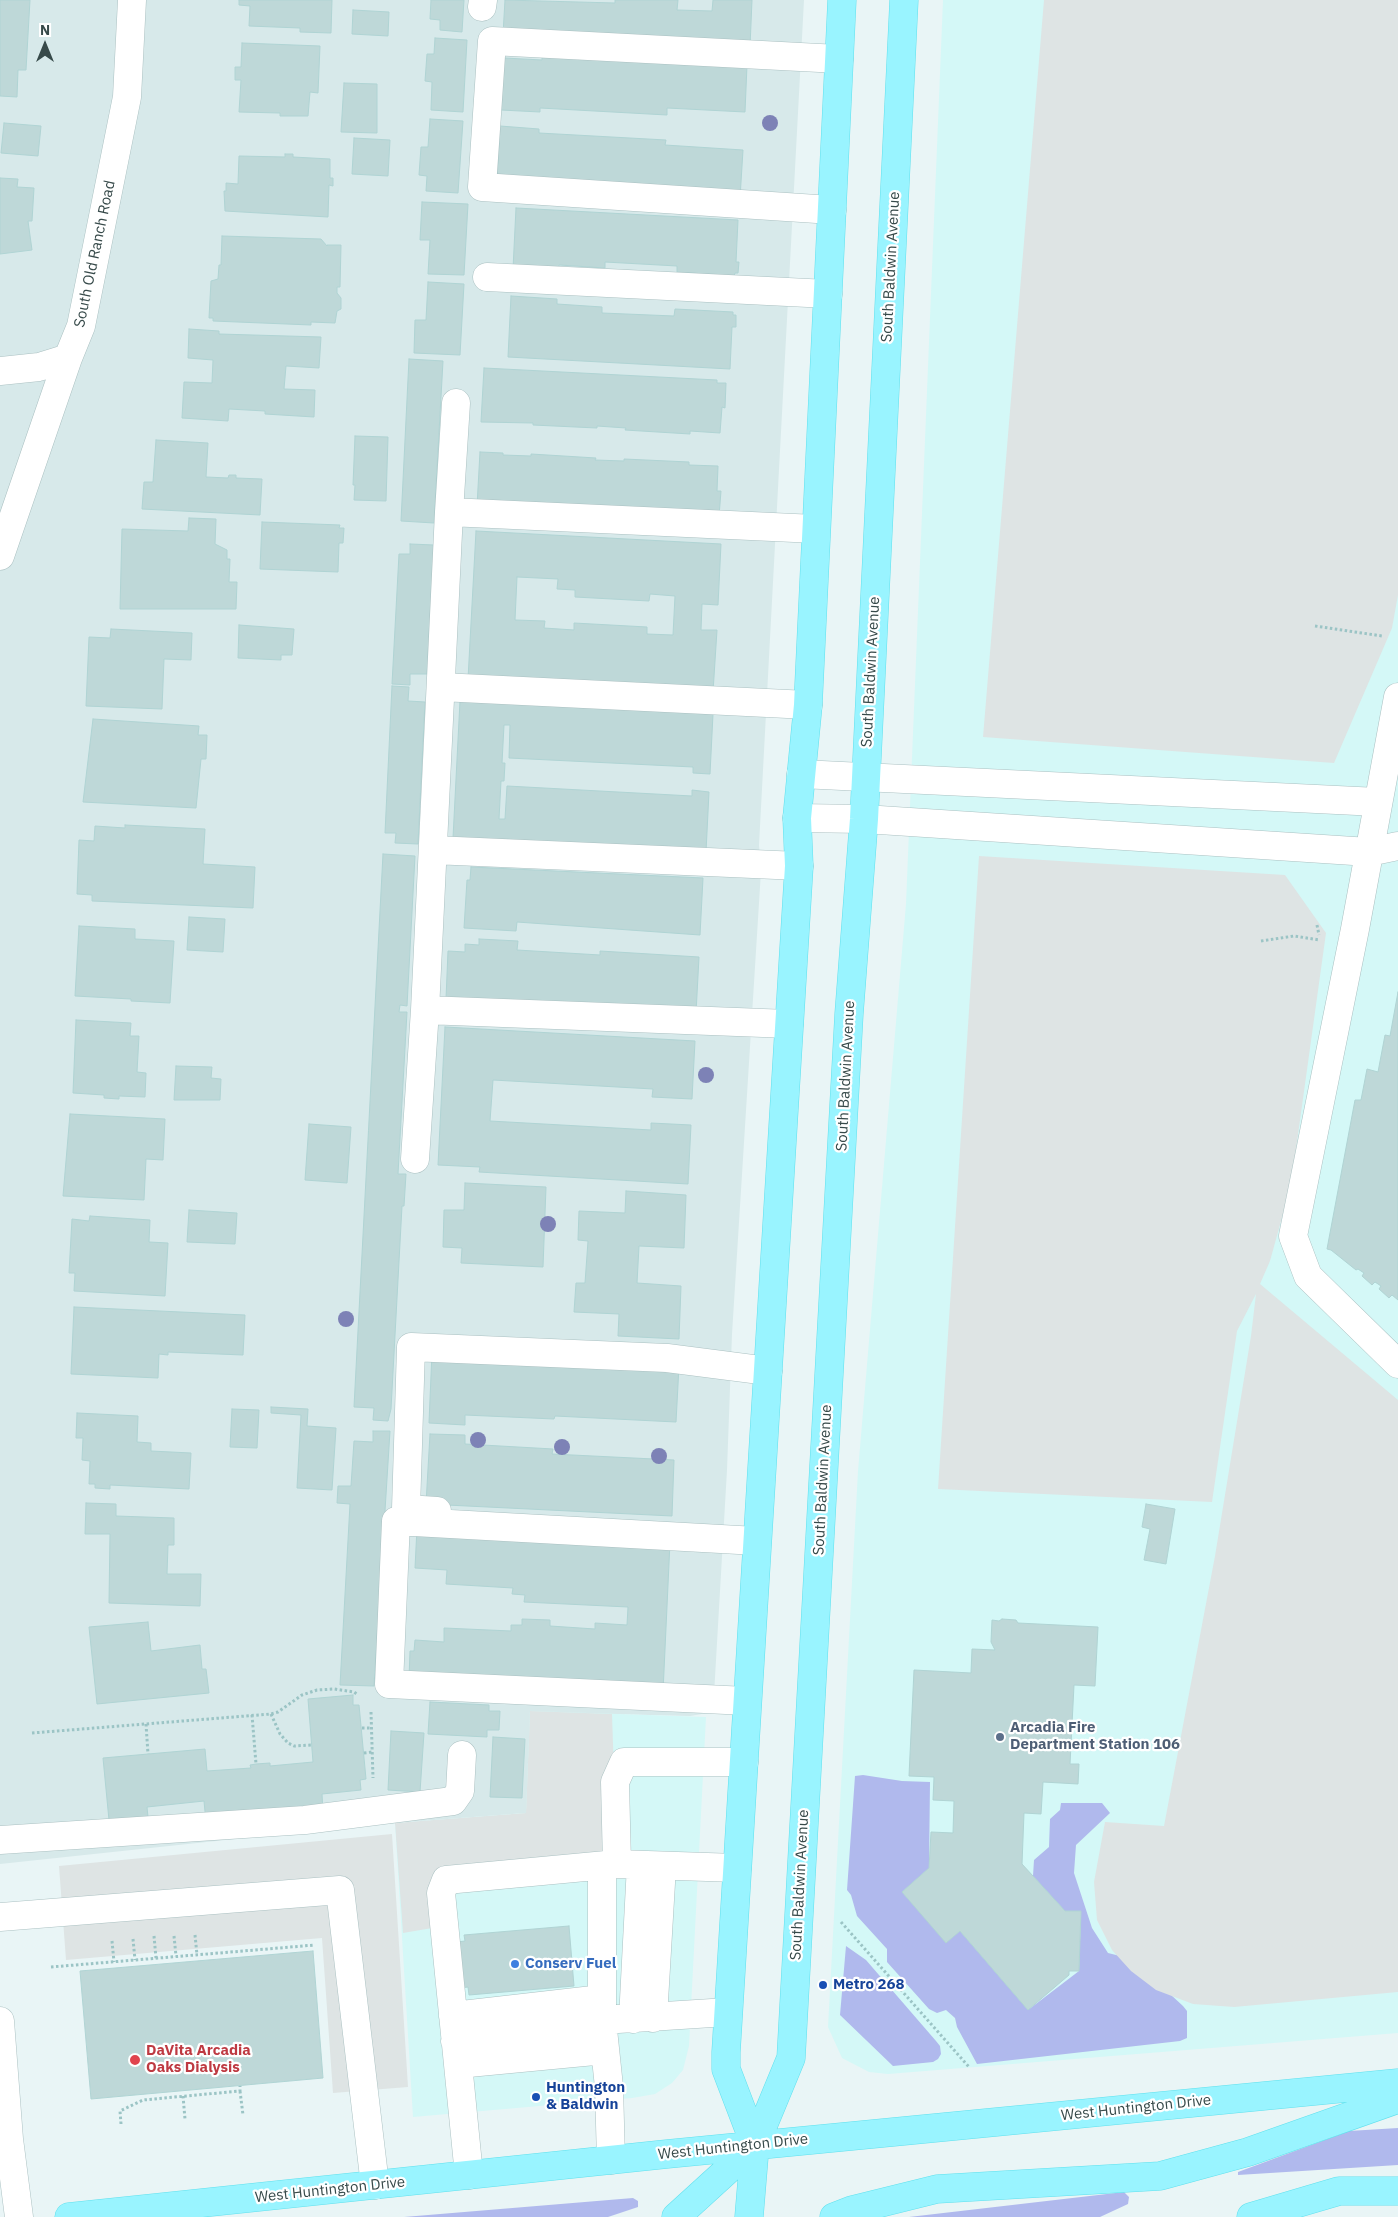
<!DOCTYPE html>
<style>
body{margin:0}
#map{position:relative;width:1398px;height:2217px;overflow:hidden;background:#e9f5f6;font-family:"IBM Plex Sans",sans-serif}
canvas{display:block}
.north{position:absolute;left:20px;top:20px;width:50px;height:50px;-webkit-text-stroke:4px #fff;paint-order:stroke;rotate:0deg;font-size:14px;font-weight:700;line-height:20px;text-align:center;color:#374a4a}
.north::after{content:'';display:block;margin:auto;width:18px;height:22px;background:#374a4a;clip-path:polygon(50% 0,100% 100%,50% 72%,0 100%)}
</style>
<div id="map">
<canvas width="1398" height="2217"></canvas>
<div class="north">N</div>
</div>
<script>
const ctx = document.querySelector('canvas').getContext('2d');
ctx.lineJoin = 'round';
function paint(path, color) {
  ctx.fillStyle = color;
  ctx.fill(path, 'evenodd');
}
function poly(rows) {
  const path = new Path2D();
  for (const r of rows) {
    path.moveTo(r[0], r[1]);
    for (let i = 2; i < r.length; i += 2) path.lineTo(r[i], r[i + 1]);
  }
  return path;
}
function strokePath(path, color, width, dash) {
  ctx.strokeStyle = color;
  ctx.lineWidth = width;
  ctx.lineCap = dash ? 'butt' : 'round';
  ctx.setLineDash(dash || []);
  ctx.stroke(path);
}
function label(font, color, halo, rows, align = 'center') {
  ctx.font = font + ' "IBM Plex Sans",sans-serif';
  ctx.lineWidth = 4.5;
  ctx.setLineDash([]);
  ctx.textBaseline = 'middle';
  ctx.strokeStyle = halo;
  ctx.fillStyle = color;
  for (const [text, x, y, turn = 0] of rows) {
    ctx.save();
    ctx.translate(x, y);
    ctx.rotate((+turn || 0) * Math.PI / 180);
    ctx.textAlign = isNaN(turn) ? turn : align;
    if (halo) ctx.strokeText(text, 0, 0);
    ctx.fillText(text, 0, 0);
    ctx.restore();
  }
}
const residential = poly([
 [0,0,804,0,759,845,761,871,732,1334,727,1470,713,1712,690,1716,612,1714,526,1813,357,1826,0,1864]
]);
const commercial = poly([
 [943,0,1398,0,1398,2033,888,2074,869,2072,842,2058,828,2027,858,1471,906,904],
 [530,1711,706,1717,689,2046,683,2070,672,2083,655,2094,632,2098,413,2117,395,1823,526,1813]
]);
const green = poly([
 [863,1775,902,1781,930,1782,929,1868,902,1892,946,1942,960,1931,1028,2010,1079,1971,1081,1912,1065,1911,1033,1876,1034,1860,1049,1847,1050,1819,1060,1810,1061,1803,1102,1803,1110,1813,1076,1845,1074,1873,1092,1928,1108,1953,1132,1959,1183,2006,1187,2011,1187,2038,1180,2041,977,2064,957,2027,955,2018,946,2010,937,2013,929,2009,887,1962,887,1949,857,1916,851,1895,847,1890,855,1776],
 [846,1946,866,1960,936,2041,940,2046,941,2054,938,2059,933,2062,893,2066,840,2015],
 [1398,2128,1398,2165,1238,2175,1238,2172,1349,2131],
 [1124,2192,1129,2197,1128,2204,1100,2217,909,2217],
 [633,2198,638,2201,638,2207,608,2217,404,2217]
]);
const parking = poly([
 [1044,0,1398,0,1398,595,1392,628,1334,763,983,737],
 [979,856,1285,875,1326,933,1291,1185,1270,1261,1260,1284,1398,1400,1398,1992,1234,2007,1193,2004,1156,1990,1131,1971,1112,1950,1097,1920,1094,1882,1105,1822,1164,1826,1215,1556,1251,1336,1256,1294,1237,1331,1212,1502,938,1489],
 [530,1711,612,1714,617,1864,447,1880,444,1926,403,1933,395,1823,526,1813],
 [392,1834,408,2087,333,2093,322,1938,66,1960,59,1866]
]);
const building = poly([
 [0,0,30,0,26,70,18,70,17,97,0,96,0,0],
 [239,0,332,0,331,33,300,32,300,28,249,26,250,6,239,5,239,0],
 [431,0,464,0,462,32,440,30,440,20,430,19,431,0],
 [505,0,615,3,615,0,678,0,677,10,712,11,713,0,752,0,750,47,503,34,505,0],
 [353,10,389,12,388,36,352,34,353,10],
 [435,38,467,40,463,112,431,110,432,82,425,81,427,54,434,54,435,38],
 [242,43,320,46,318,93,310,92,308,116,280,116,280,113,239,112,241,80,235,80,235,67,241,67,242,43],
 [542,54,747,65,745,112,667,108,667,115,540,108,540,112,501,110,504,58,542,60,542,54],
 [344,83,377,84,377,133,341,132,344,83],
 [430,119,463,121,458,193,426,191,427,176,419,175,421,147,428,147,430,119],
 [4,123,41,126,38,156,1,153,4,123],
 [500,126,539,129,539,133,666,140,665,145,743,150,740,198,497,179,500,126],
 [354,138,390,140,388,176,352,174,354,138],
 [285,154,293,154,293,157,330,159,330,178,333,178,333,186,329,185,328,217,225,211,224,191,226,191,226,183,238,184,239,156,285,157,285,154],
 [0,178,18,179,17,187,34,188,32,221,28,221,32,250,0,254,0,178],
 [422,202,468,204,464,275,428,274,430,240,420,240,422,202],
 [516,208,738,220,736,262,739,262,738,273,735,273,734,276,677,272,677,266,605,262,605,268,559,265,558,271,513,269,516,208],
 [222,236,321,239,327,246,327,245,341,245,340,287,337,287,337,293,341,298,341,309,337,311,335,323,311,322,311,325,213,321,213,318,209,318,211,281,218,279,219,265,221,265,222,236],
 [428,282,464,284,460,355,414,353,415,320,426,320,428,282],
 [511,296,557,299,557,304,602,307,602,313,674,316,675,309,733,312,733,315,736,315,736,327,732,327,730,369,508,357,511,296],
 [189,329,219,331,219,334,321,337,319,368,286,366,284,389,315,390,314,417,265,414,265,411,229,409,228,421,182,418,184,382,212,383,213,360,188,358,189,329],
 [409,359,443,361,434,523,401,521,409,359],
 [484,368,717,380,717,383,726,383,725,408,722,407,720,433,690,431,690,434,625,430,626,428,597,426,597,428,533,425,533,423,481,422,484,368],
 [355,436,388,437,386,501,354,500,355,485,353,485,355,436],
 [156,440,208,443,206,477,228,478,229,475,236,475,236,478,262,479,260,515,142,509,144,482,153,482,156,440],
 [480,452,503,453,503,455,531,456,531,454,596,458,595,460,624,461,624,459,689,462,689,465,718,466,717,491,721,491,719,516,477,506,480,452],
 [189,518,216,519,215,544,227,550,227,559,230,559,229,582,237,582,236,609,120,609,122,529,188,531,189,518],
 [262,522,340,525,339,528,344,528,343,543,339,543,338,572,260,569,262,522],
 [476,531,721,544,718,605,702,604,701,630,717,630,713,692,468,679,476,531],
 [517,577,558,579,557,589,575,590,575,597,649,601,650,594,675,596,673,635,647,634,647,627,574,623,574,630,544,628,545,621,515,620,517,577],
 [410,544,434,545,427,674,410,674,410,685,392,684,399,554,410,554,410,544],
 [239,625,294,629,292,655,281,655,281,660,238,658,239,625],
 [111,629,192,633,191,660,164,659,162,709,86,706,89,637,110,638,111,629],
 [392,686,409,687,408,701,425,702,418,844,395,843,396,833,385,833,392,686],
 [460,701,713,714,710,774,693,773,693,767,509,758,510,725,504,725,502,763,505,763,504,781,501,781,499,819,505,819,507,786,692,796,692,790,709,792,706,852,453,838,460,701],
 [93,719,199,726,198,735,207,735,206,759,201,759,196,808,83,802,93,719],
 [125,825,205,829,203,864,255,867,253,908,92,901,92,895,77,894,79,840,94,841,95,826,125,828,125,825],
 [383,854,415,856,407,1006,400,1005,399,1012,407,1012,398,1174,406,1174,404,1206,402,1206,391,1409,388,1421,373,1420,374,1408,354,1407,383,854],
 [471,867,703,878,700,935,517,922,516,931,464,928,467,880,470,880,471,867],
 [189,917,225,919,223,952,187,950,189,917],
 [79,926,135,929,135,939,174,941,170,1003,131,1001,131,999,75,996,79,926],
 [479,939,518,941,517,950,600,955,600,951,699,957,696,1013,446,999,448,951,465,952,465,944,479,945,479,939],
 [1398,992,1398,1300,1392,1295,1389,1298,1379,1289,1381,1286,1375,1282,1372,1285,1362,1276,1364,1273,1358,1269,1356,1270,1331,1250,1327,1249,1355,1100,1361,1100,1367,1069,1378,1072,1385,1035,1390,1036,1398,992],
 [76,1020,131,1023,130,1036,139,1036,137,1072,146,1073,145,1097,119,1096,119,1099,104,1098,104,1095,73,1093,76,1020],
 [445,1027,695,1041,692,1099,652,1097,653,1089,493,1080,490,1121,651,1130,651,1123,691,1125,688,1184,479,1172,480,1167,438,1165,445,1027],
 [176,1066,212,1067,211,1078,221,1079,220,1100,174,1100,176,1066],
 [70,1114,165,1119,163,1160,146,1159,144,1200,63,1196,70,1114],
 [309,1124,351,1127,347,1183,305,1180,309,1124],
 [465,1183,546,1187,543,1267,461,1263,462,1248,443,1247,444,1210,464,1210,465,1183],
 [626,1191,686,1195,684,1248,639,1246,637,1283,681,1286,679,1339,618,1336,619,1314,574,1312,576,1283,585,1283,588,1241,578,1240,579,1211,625,1213,626,1191],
 [189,1210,237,1213,235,1244,187,1242,189,1210],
 [90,1216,150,1220,149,1242,168,1243,165,1296,74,1291,75,1273,69,1273,72,1219,89,1221,90,1216],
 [74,1307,245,1315,243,1355,168,1352,168,1355,159,1354,158,1378,71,1374,74,1307],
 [432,1352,679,1366,676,1422,555,1416,554,1419,465,1415,465,1425,429,1423,432,1352],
 [271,1407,308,1409,307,1426,336,1428,332,1490,297,1488,301,1415,271,1413,271,1407],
 [232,1409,259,1410,257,1448,230,1447,232,1409],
 [77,1413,138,1416,137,1442,151,1443,151,1451,191,1453,189,1489,110,1485,110,1489,95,1488,95,1484,89,1484,90,1461,82,1460,83,1438,76,1438,77,1413],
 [373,1431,390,1431,374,1686,340,1685,350,1504,337,1503,338,1486,351,1486,354,1441,373,1442,373,1431],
 [430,1434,465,1435,465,1444,553,1449,552,1454,674,1460,672,1516,426,1504,430,1434],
 [86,1503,116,1504,116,1516,174,1518,174,1545,168,1545,167,1574,201,1574,200,1606,109,1603,110,1534,85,1534,86,1503],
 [1146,1504,1175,1509,1166,1564,1144,1560,1150,1529,1142,1527,1146,1504],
 [417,1528,670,1542,663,1692,409,1679,410,1651,414,1651,415,1640,444,1642,444,1628,511,1631,511,1625,522,1625,522,1619,550,1620,550,1626,595,1629,595,1623,627,1625,628,1607,524,1602,525,1595,512,1594,513,1588,446,1584,447,1570,415,1568,417,1528],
 [1002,1619,1016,1620,1018,1623,1098,1627,1095,1686,1074,1685,1070,1764,1079,1764,1078,1784,1043,1782,1041,1814,1024,1813,1022,1864,1065,1911,1081,1911,1079,1971,1069,1971,1069,1975,1028,2010,960,1931,946,1943,902,1892,929,1868,931,1832,953,1833,954,1801,933,1800,934,1777,909,1776,914,1670,971,1673,972,1649,995,1650,991,1642,992,1620,999,1621,1002,1619],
 [148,1622,151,1651,200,1645,202,1669,206,1669,209,1693,97,1704,89,1627,148,1622],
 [353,1695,353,1705,359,1705,366,1779,360,1780,361,1790,322,1794,323,1812,206,1822,204,1801,147,1807,148,1817,109,1820,103,1758,205,1749,207,1771,251,1768,250,1765,256,1764,270,1763,270,1766,313,1762,308,1699,353,1695],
 [430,1702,489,1705,489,1711,500,1711,499,1730,487,1730,487,1737,428,1734,430,1702],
 [391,1731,424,1733,420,1792,388,1790,391,1731],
 [493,1737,525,1739,522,1798,490,1797,493,1737],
 [569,1926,574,1986,469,1995,468,1987,460,1988,456,1942,465,1941,464,1935,569,1926],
 [313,1951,323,2078,91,2099,80,1971,313,1951]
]);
const path = poly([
 [1315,626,1382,636],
 [1317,925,1319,935],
 [1261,941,1294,936,1320,940],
 [371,1712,373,1778],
 [271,1714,280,1734,288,1743,294,1746,312,1745],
 [252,1715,256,1764],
 [146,1724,148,1754],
 [362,1728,372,1728],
 [32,1733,271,1714,278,1712,302,1695,317,1690,334,1689,354,1692,358,1695],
 [364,1753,372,1752],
 [841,1922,969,2067],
 [195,1935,197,1955],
 [154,1936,156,1958],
 [174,1936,176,1956],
 [133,1939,135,1960],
 [112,1941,114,1962],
 [51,1967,315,1945],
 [240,2091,243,2115],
 [183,2096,185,2119],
 [121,2124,120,2111,143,2100,240,2091,240,2086]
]);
const minor = poly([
 [482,7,483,0],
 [832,210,482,187,492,41,839,59],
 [487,277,828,294],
 [0,371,39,367,68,358],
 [456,403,449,512,816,529],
 [0,556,68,358,81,326,127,97,132,0],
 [441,687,808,705],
 [1398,697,1355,929,1293,1236,1308,1276,1398,1364],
 [801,774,1378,802],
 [797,818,864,819,1369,852,1398,846],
 [433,850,799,866],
 [425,1010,789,1024],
 [415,1159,425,1010,449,512],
 [437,1511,406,1509,411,1347,667,1358,768,1371],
 [747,1701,389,1684,396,1521,757,1541],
 [0,1840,305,1820,453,1801,460,1791,462,1755],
 [617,1864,615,1782,624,1762,744,1762],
 [0,1917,340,1890,375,2185],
 [453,2016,602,1999],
 [653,2018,662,1866],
 [633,2019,641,1865],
 [602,2020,602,1866],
 [0,2021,9,2139,19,2217],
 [455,2041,603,2026],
 [458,2064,605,2050],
 [611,2160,609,2087,602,2020,728,2012],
 [469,2175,441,1893,446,1880,617,1864,737,1868]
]);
const major = poly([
 [755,2145,726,2069,726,2052,799,866,797,818,808,705,842,0],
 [69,2217,667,2154,1398,2083],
 [676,2217,755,2145],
 [749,2217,755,2145,791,2058,849,1014,864,819,904,0],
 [834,2217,852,2210,937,2189,1160,2176,1248,2152,1398,2099],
 [1251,2217,1339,2191,1398,2191]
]);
const trees = [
 [770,123],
 [706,1075],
 [548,1224],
 [346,1319],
 [478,1440],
 [562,1447],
 [659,1456]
];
const markers = [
 [1000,1737,5,"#5c6f8a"],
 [515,1964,5,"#3f7fe0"],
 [823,1985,5,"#1a4fb4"],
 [135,2060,6,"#e0444e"],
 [536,2097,5,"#1a4fb4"]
];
const streetNames = [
 ["South Old Ranch Road",95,254,-78],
 ["South Baldwin Avenue",891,267,-87],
 ["South Baldwin Avenue",871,672,-87],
 ["South Baldwin Avenue",846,1076,-87],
 ["South Baldwin Avenue",823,1480,-87],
 ["South Baldwin Avenue",800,1885,-87],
 ["West Huntington Drive",1136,2108,-6],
 ["West Huntington Drive",733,2147,-6],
 ["West Huntington Drive",330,2190,-6]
];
const serviceNames = [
 ["Arcadia Fire",1010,1728],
 ["Department Station 106",1010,1745]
];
const shopNames = [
 ["Conserv Fuel",525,1964]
];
const transitNames = [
 ["Metro 268",833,1985],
 ["Huntington",546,2088],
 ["& Baldwin",546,2105]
];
const healthNames = [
 ["DaVita Arcadia",146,2051],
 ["Oaks Dialysis",146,2068]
];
paint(residential, '#d7e9ea');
paint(commercial, '#d4f8f7');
paint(green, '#b0b9ed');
paint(parking, '#dee4e4');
paint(building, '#bed8d8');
strokePath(building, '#b0d4d4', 1);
strokePath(minor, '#abc1c2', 29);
strokePath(major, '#60e0ed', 29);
strokePath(path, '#9bc4c5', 3, [2.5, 2.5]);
strokePath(minor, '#fff', 28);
strokePath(major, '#99f4ff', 28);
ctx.fillStyle = '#7d82b6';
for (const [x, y] of trees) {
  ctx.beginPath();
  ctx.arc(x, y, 8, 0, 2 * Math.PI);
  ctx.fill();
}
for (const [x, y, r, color] of markers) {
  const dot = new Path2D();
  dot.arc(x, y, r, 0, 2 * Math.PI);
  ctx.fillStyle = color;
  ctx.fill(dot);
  strokePath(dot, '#fff', 2);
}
label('15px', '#374a4a', '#fff', streetNames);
label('bold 15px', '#4e5e75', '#fff', serviceNames, 'left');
label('bold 15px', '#366cbe', '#fff', shopNames, 'left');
label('bold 15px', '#164399', '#fff', transitNames, 'left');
label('bold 15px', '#be3a42', '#fff', healthNames, 'left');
</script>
